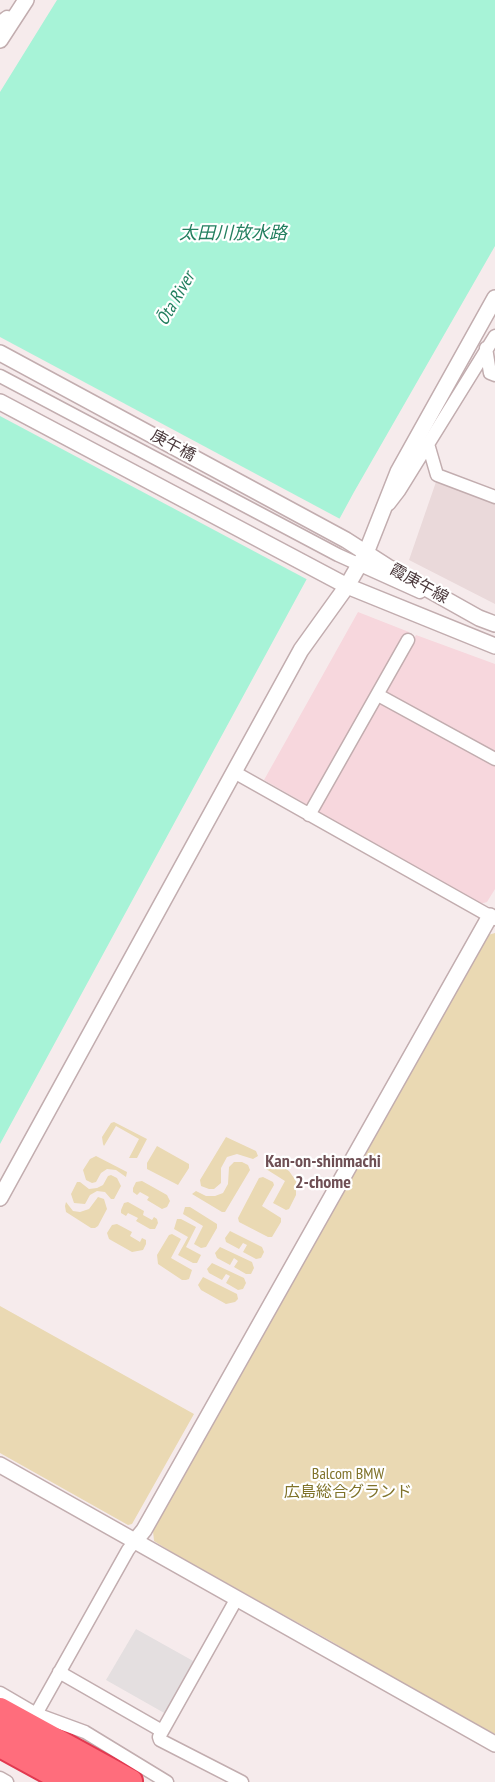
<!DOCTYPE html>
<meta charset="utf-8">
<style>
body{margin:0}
canvas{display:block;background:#f6ebec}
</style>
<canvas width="495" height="1782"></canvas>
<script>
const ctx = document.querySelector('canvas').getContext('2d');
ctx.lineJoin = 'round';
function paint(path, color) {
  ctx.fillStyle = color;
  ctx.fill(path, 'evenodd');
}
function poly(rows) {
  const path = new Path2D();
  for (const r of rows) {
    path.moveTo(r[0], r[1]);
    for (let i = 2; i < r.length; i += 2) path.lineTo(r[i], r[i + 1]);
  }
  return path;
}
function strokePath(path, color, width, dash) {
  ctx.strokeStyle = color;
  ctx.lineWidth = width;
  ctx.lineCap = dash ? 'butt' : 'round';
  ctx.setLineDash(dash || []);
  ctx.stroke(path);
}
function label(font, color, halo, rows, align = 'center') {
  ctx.font = font + ' "PT Sans Narrow","Noto Sans JP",sans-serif';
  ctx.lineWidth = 4.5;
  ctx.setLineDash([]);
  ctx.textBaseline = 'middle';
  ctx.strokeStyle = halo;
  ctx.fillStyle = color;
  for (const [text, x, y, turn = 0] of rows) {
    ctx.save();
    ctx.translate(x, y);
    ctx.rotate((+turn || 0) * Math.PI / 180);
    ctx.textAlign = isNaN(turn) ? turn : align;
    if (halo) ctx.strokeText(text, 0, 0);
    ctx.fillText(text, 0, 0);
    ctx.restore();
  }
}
const residential = poly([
 [437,479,495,501,495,604,409,560]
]);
const commercial = poly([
 [358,612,409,632,312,803,306,804,264,780],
 [416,635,495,664,495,753,388,694,386,688],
 [383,701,495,763,495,889,487,902,480,904,320,814,319,809,378,702]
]);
const green = poly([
 [495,933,495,1734,443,1707,329,1640,178,1556,154,1541,153,1531,488,935],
 [114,1122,147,1139,137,1158,129,1158,139,1139,116,1126,104,1146,103,1144,102,1137,111,1123],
 [226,1137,256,1151,258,1156,253,1159,237,1154,227,1157,221,1168,221,1183,214,1189,209,1189,201,1186,200,1180],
 [157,1146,189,1164,189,1168,178,1185,147,1169,147,1163],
 [96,1156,127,1172,126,1177,116,1170,107,1169,101,1173,96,1182,92,1183,86,1180,83,1170,90,1159],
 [274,1161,289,1171,296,1181,296,1195,289,1209,286,1210,273,1203,285,1181,266,1169,266,1164],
 [234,1162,242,1162,248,1165,250,1170,225,1212,222,1212,192,1194,196,1191,206,1196,215,1196,223,1193,228,1184,229,1167],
 [111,1175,117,1178,121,1186,114,1199,111,1199,105,1192,97,1191,90,1195,85,1204,74,1203,71,1194,77,1182,80,1182,89,1189,97,1188,103,1185,108,1176],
 [263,1177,273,1182,274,1185,262,1206,281,1218,281,1222,272,1237,268,1237,239,1222,238,1218,259,1178],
 [142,1181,167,1195,170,1201,167,1207,162,1209,147,1200,149,1197,140,1192,137,1195,133,1192,133,1188,136,1182],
 [98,1197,104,1199,107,1209,98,1226,95,1228,91,1228,66,1212,65,1206,66,1202,73,1211,80,1212,89,1209],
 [128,1202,144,1211,143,1215,152,1220,154,1217,157,1219,158,1223,155,1229,150,1229,136,1221,138,1218,128,1213,126,1216,121,1213,121,1210,124,1203],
 [185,1207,190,1207,217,1224,217,1228,206,1247,201,1248,194,1244,203,1226,183,1214],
 [177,1219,181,1219,196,1227,186,1247,201,1255,197,1263,193,1263,178,1255,188,1237,174,1229],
 [117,1224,132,1232,130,1236,140,1242,142,1238,146,1240,146,1244,143,1250,132,1252,109,1239,107,1233,112,1225],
 [230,1231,262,1247,264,1252,261,1258,256,1259,243,1252,247,1245,243,1243,239,1249,226,1242,225,1238],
 [172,1234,181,1239,171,1258,192,1270,189,1279,186,1280,182,1280,158,1264,157,1255,169,1235],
 [220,1247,252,1262,254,1268,251,1274,246,1274,234,1267,238,1261,234,1258,230,1265,217,1258,215,1253],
 [212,1263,244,1278,246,1283,243,1289,238,1290,226,1283,230,1276,226,1274,222,1280,209,1273,207,1269],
 [203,1277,237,1294,238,1299,235,1302,226,1304,201,1290,198,1285],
 [0,1306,194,1414,132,1524,128,1525,0,1453]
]);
const parking = poly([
 [136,1629,195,1662,166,1714,106,1680]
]);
const water = poly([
 [57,0,495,0,495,246,354,492,0,1144,0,92]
]);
const pier = poly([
 [0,337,342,520,310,581,0,416]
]);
const minor = poly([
 [0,22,7,17,14,19],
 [486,348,490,373,495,375],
 [0,376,338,555,420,592],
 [428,444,437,475,495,497],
 [389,504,399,491,495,336],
 [378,695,495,759],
 [234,772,495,919],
 [309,815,408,640],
 [237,1598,159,1737,160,1740,242,1782],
 [59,1672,162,1731],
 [0,1693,36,1714,85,1732,167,1782],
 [36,1714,128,1550,135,1541],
 [0,1778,7,1782]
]);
const tertiary = poly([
 [0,40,26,0],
 [0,353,346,540,388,567,479,618,495,624],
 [0,402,347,586,495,646],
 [0,1198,301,650,347,586,366,553,398,472,495,298],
 [0,1465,495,1744],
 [135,1541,144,1530,490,916]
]);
const motorway = poly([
 [0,1709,131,1781],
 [0,1727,100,1782],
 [0,1746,66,1782]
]);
const streetNames = [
 ["庚午橋",173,446,28],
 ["霞庚午線",419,584,29]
];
const parkNames = [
 ["Balcom BMW",348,1474],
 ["広島総合グランド",348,1492]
];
const waterNames = [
 ["太田川放水路",233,234],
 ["Ōta River",176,299,-60]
];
const neighbourhoodNames = [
 ["Kan-on-shinmachi",323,1162],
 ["2-chome",323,1183]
];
paint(residential, '#ead9da');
paint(commercial, '#f7d7dd');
paint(green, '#ead9b3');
paint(parking, '#e4dfe0');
paint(water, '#a7f3d7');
paint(pier, '#f6ebec');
strokePath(minor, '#c2adaf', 15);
strokePath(tertiary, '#c2adaf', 18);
strokePath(motorway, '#e13950', 26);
strokePath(minor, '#fff', 12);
strokePath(tertiary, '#fff', 15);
strokePath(motorway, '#ff6d7c', 22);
label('16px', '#4a383b', '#fff', streetNames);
label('16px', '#7f7229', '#fff', parkNames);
label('italic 18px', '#237f5f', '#fff', waterNames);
label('bold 18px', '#6e4f54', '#fff', neighbourhoodNames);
</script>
